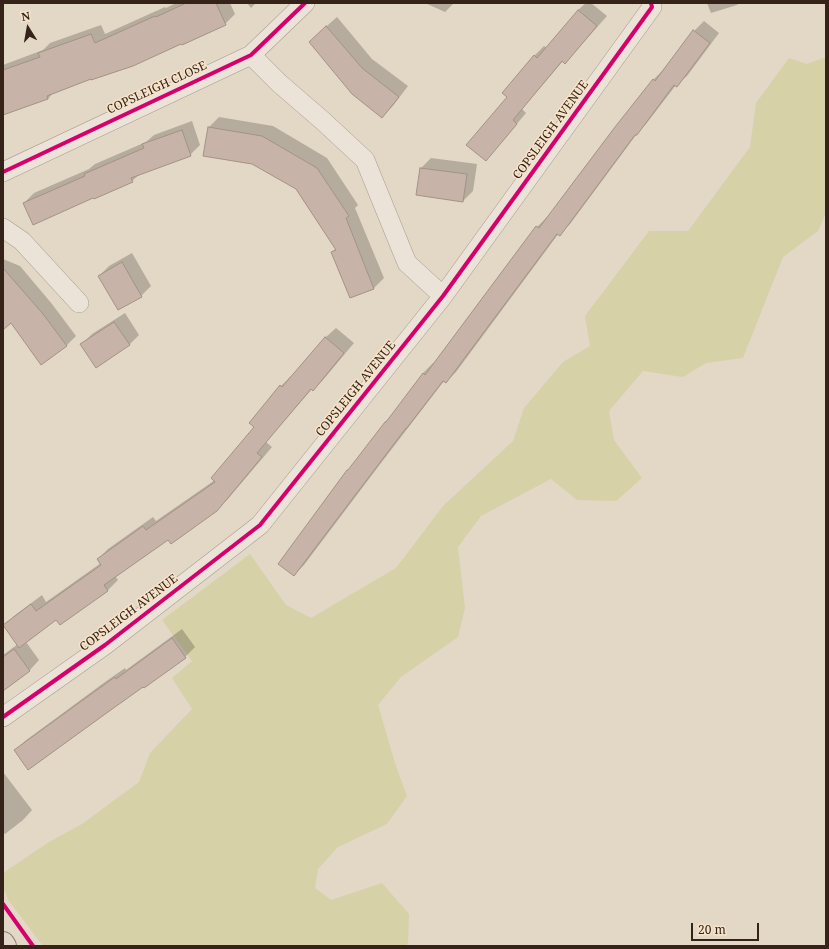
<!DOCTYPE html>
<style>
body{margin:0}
#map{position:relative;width:829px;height:949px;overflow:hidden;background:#e3d7c6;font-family:"Noto Serif",serif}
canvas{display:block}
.frame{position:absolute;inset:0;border:4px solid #352319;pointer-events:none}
.north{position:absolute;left:8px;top:8px;width:40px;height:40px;-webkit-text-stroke:3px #f7e3c9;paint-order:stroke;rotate:349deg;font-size:11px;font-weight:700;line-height:16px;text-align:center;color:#352319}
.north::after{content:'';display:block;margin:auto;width:14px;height:18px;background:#352319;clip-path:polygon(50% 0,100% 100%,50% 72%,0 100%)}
.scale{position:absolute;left:691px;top:923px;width:68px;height:18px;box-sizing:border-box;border:2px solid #352319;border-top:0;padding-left:5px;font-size:12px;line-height:14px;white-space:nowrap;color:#352319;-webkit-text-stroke:3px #f7e3c9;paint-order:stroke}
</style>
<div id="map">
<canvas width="829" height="949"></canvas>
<div class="frame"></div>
<div class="north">N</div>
<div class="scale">20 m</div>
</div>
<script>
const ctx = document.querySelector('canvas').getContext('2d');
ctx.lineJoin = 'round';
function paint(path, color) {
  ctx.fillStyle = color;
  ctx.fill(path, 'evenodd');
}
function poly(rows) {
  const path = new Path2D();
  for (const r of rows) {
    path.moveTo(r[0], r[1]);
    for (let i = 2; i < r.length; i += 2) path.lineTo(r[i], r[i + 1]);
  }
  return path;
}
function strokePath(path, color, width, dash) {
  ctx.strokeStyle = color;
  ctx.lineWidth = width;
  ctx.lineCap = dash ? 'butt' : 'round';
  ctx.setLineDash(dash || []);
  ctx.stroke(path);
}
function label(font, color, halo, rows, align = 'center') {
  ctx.font = font + ' "Noto Serif",serif';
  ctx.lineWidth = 3;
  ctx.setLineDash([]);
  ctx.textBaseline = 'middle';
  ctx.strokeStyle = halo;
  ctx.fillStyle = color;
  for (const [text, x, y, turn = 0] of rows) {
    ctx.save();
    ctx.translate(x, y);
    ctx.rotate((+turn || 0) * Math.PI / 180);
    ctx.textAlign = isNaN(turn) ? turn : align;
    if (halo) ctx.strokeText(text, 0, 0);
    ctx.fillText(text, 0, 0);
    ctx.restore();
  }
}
const green = poly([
 [826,57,826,213,818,231,783,257,743,358,706,363,683,377,643,371,609,411,614,440,642,478,616,501,577,500,551,479,481,516,458,547,465,608,458,637,401,677,378,705,395,763,407,796,387,824,338,847,318,869,315,888,331,900,382,883,409,914,408,943,406,946,43,946,9,901,3,887,3,873,49,842,82,824,139,782,150,753,192,709,172,678,192,661,162,620,250,554,286,605,311,618,396,568,443,506,513,441,524,408,563,362,590,346,585,316,649,231,688,231,750,147,756,103,789,58,807,64]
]);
const shadow = poly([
 [176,3,230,3,235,14,225,24,182,43,54,92,48,99,3,114,3,65,43,50,50,43,101,25,105,34,165,7,166,8],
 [247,3,256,3,251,8],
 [425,3,454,3,445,12],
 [586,3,591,3,607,16,575,52,565,62,563,61,522,109,526,113,495,150,508,97,534,56,544,46,547,48,578,10],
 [707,3,739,3,737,5,711,13],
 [337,17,372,59,408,86,392,107,382,116,320,32],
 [704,21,719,33,687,76,677,85,676,85,646,124,639,131,570,224,560,234,559,233,456,372,446,382,444,381,378,467,304,565,294,575,385,422,391,417,423,373,433,363,434,364,537,227,547,217,548,218,653,80,663,70,694,31],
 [219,117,273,126,327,158,358,205,355,208,384,278,374,288,350,297,332,252,336,248,296,189,209,127],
 [192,121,200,145,190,155,140,174,132,181,94,197,24,203,34,193,89,169,95,164,146,142,154,135],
 [431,158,477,164,473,191,463,201,417,194,421,168],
 [132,253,151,286,141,296,99,276,109,266],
 [3,259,20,266,52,304,76,336,66,346,11,322,3,316],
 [125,313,139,335,129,345,82,344,92,334],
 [336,328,354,343,323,380,313,390,312,389,266,442,272,447,227,500,216,510,168,538,115,576,118,580,108,590,60,624,56,619,26,642,39,660,30,670,3,690,3,655,18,644,4,626,14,616,42,595,46,602,101,563,98,559,108,549,153,517,156,521,215,480,256,427,250,422,281,386,291,376,292,377,326,337],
 [182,629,195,647,185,657,143,686,15,751,25,741,105,682,125,668,126,670],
 [3,772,32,810,23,820,5,834,3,832]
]);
const building = poly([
 [186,3,216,3,226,25,182,45,181,44,133,66,91,80,91,79,47,96,48,99,3,115,3,70,40,57,38,53,91,34,95,43,155,16,156,17,186,3],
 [578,10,597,26,565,64,562,61,513,120,517,124,486,161,466,145,507,97,502,93,534,55,537,58,578,10],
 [326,26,362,68,399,97,382,118,352,94,309,42,326,26],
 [693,30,710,43,677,87,674,85,637,135,635,135,560,236,557,234,446,383,443,381,406,429,406,428,294,576,278,564,347,470,348,470,385,422,386,422,423,373,425,375,536,226,539,228,615,127,653,79,655,81,693,30],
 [208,127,262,136,317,168,349,216,346,218,374,289,350,298,331,252,336,250,296,189,252,164,203,156,208,127],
 [182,130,191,156,131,178,133,182,94,199,93,198,33,225,23,203,85,176,84,174,144,148,142,144,182,130],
 [420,168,467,174,463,202,416,195,420,168],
 [122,262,142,297,118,310,98,276,122,262],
 [3,268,43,314,67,346,41,365,11,323,3,330,3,268],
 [114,322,130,345,96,368,80,344,114,322],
 [325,337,344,353,313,391,311,389,257,453,262,457,217,511,171,544,168,540,104,585,108,591,60,625,56,620,19,648,3,625,31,604,36,611,101,565,97,559,143,526,146,530,215,482,211,478,254,427,249,423,280,385,282,387,325,337],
 [172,638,186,658,144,688,143,687,108,712,28,770,14,750,94,692,115,677,116,679,172,638],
 [14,649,30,671,3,691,3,657,14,649]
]);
const street = poly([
 [251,55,279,83,323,121,365,160,407,263,443,296],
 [3,172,251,55,305,3],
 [3,228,22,241,79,303],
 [3,717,105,645,260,525,443,296,652,7,651,3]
]);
const primary = poly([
 [3,943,5,946]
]);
const cycleway = poly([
 [3,172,251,55,305,3],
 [3,717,105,645,260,525,443,296,652,7,651,3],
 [3,904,33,946]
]);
const streetNames = [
 ["COPSLEIGH CLOSE",157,88,-25],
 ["COPSLEIGH AVENUE",551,130,-54],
 ["COPSLEIGH AVENUE",356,389,-51],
 ["COPSLEIGH AVENUE",129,613,-37]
];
paint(green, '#d7d1a7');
paint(shadow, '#0003');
paint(building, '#c7b3a7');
strokePath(building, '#a29286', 1);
strokePath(street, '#a79c90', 20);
strokePath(primary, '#8d8177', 24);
strokePath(street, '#ebe2d8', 19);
strokePath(primary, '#e2d7c9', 22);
strokePath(cycleway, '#d6006c', 4);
label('12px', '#352319', '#f7e3c9', streetNames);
</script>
